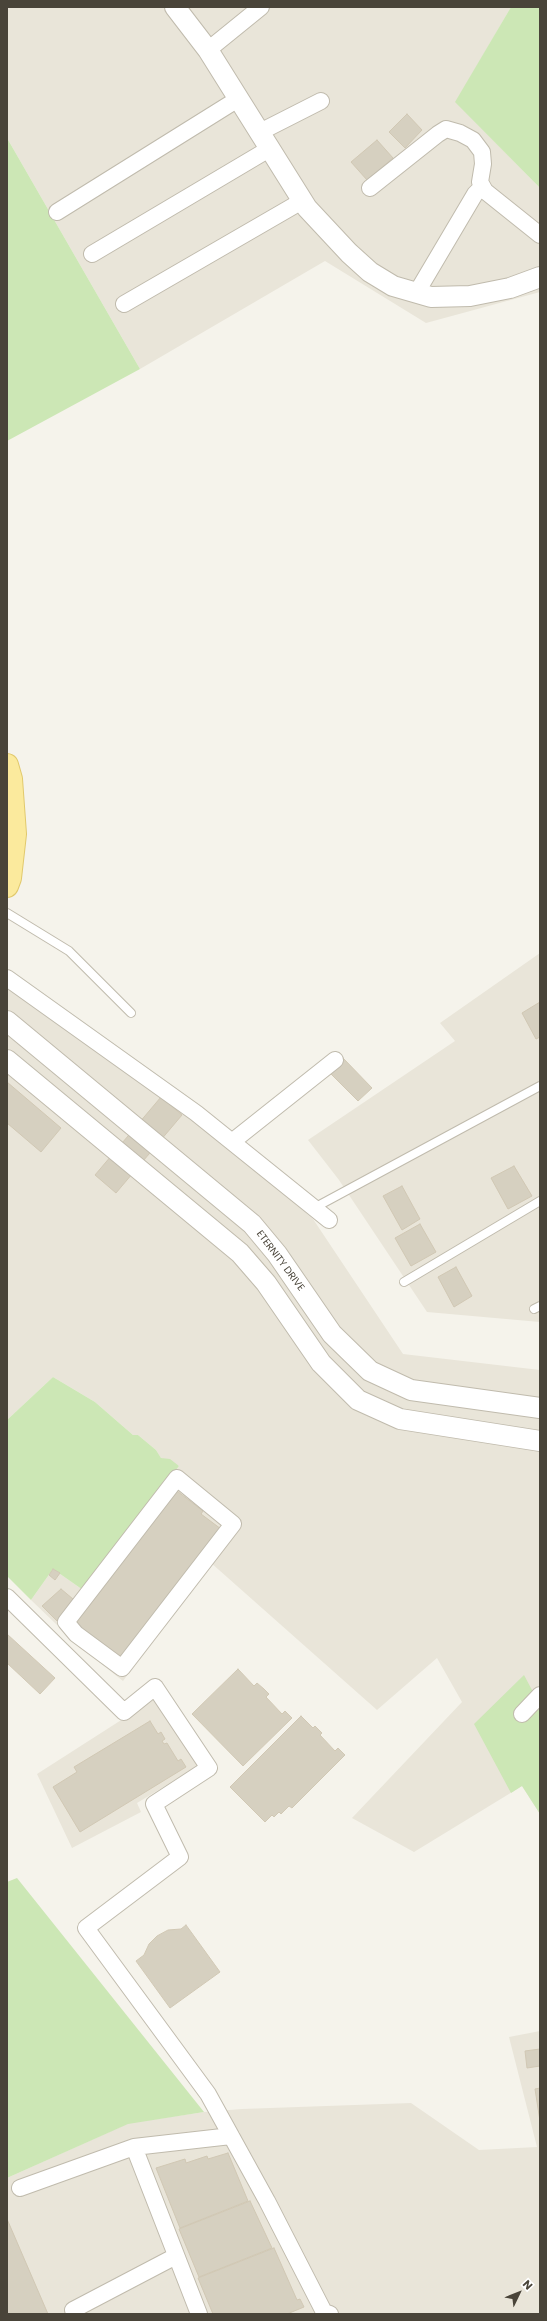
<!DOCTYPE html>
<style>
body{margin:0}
#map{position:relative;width:547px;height:2321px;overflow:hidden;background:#f5f3eb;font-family:Poppins,sans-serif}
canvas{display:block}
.frame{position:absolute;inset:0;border:8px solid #494439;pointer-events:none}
.north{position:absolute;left:499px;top:2273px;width:40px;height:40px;-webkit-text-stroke:3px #fff;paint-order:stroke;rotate:47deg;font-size:11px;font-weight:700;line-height:16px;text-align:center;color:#494439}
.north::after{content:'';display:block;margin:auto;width:14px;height:18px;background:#494439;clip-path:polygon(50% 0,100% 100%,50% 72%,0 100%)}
</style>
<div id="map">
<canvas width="547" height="2321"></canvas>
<div class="frame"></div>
<div class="north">N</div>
</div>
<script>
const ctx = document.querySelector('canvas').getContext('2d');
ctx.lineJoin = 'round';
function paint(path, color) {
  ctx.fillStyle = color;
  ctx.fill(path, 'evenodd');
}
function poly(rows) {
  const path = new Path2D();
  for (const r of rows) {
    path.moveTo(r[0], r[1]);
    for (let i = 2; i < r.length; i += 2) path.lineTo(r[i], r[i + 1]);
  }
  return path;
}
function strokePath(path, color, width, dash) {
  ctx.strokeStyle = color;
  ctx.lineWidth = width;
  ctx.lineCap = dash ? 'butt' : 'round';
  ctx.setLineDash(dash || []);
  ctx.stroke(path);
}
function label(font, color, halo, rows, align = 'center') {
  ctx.font = font + ' Poppins,sans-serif';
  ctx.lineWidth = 3.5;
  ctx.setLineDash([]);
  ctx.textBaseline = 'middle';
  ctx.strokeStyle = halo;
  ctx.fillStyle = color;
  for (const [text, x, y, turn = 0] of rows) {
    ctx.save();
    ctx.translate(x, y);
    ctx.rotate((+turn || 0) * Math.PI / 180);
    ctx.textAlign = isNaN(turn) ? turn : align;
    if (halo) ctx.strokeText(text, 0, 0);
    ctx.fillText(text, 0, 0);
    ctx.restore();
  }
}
const residential = poly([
 [7,7,511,7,456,102,540,188,540,292,426,323,325,261,140,369,7,138],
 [540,953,540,1322,427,1312,339,1180,308,1140,455,1041,440,1023],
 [7,983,178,1104,313,1219,403,1354,540,1370,540,1814,522,1786,414,1852,352,1818,462,1702,437,1658,377,1710,210,1562,123,1681,80,1647,31,1600,53,1569,83,1590,179,1466,161,1458,156,1450,138,1435,133,1435,95,1402,53,1377,7,1420],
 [154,1699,200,1765,137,1803,141,1812,72,1848,37,1774],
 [540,2031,540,2314,7,2314,7,2178,129,2123,204,2112,242,2109,411,2103,479,2150,537,2147,509,2037]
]);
const green = poly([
 [511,7,540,7,540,188,455,102],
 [7,138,140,369,7,441],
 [53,1377,95,1402,133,1435,138,1435,156,1450,161,1458,170,1459,179,1466,83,1590,53,1569,31,1600,7,1576,7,1420],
 [524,1675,540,1705,540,1814,522,1786,511,1793,474,1724],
 [17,1878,204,2112,128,2124,7,2178,7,1882]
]);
const building = poly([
 [407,114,422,130,405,148,389,132,407,114],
 [377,140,393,158,367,180,351,162,377,140],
 [540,1002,540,1037,536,1039,522,1013,540,1002],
 [343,1058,372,1088,358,1101,329,1072,343,1058],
 [7,1082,61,1128,41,1152,7,1123,7,1082],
 [161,1097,182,1115,116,1193,95,1175,161,1097],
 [514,1166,532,1196,508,1209,491,1178,514,1166],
 [402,1186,420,1219,402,1230,383,1196,402,1186],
 [420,1224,436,1252,411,1266,395,1238,420,1224],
 [456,1267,472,1296,454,1307,438,1277,456,1267],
 [177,1491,203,1511,201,1514,221,1529,121,1659,75,1624,177,1491],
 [53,1569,60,1573,55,1580,49,1575,53,1569],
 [61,1589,73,1599,57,1621,42,1606,61,1589],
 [7,1634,55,1678,40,1694,7,1663,7,1634],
 [238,1669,254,1686,257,1683,264,1689,269,1694,266,1697,282,1714,285,1711,292,1718,243,1766,192,1714,238,1669],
 [301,1716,313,1728,315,1726,322,1733,320,1735,335,1751,338,1748,345,1755,292,1808,289,1806,281,1814,279,1812,274,1817,272,1815,265,1822,230,1787,301,1716],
 [150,1721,158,1734,161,1732,165,1739,162,1741,164,1744,167,1743,178,1761,181,1759,186,1767,80,1832,53,1787,77,1772,74,1767,150,1721],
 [186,1925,220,1972,170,2008,136,1961,144,1955,149,1944,157,1936,168,1930,181,1929,186,1925],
 [540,2049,540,2066,527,2068,525,2051,540,2049],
 [540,2088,540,2121,535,2089,540,2088],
 [228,2153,248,2201,180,2228,156,2168,185,2159,186,2163,207,2156,208,2159,228,2153],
 [250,2201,272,2248,199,2277,179,2229,250,2201],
 [7,2219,48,2314,7,2314,7,2219],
 [274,2248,297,2300,300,2299,304,2307,287,2314,213,2314,198,2278,274,2248]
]);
const service = poly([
 [7,913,69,951,131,1013],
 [314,1208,540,1086],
 [404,1282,540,1201],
 [534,1309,540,1306]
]);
const minor = poly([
 [208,50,261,7],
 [260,132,321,101],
 [370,188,438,134,446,129,460,133,473,140,482,152,483,164,480,182,485,191,540,235],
 [57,212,238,99],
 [92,254,269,149],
 [417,292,475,194,482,187],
 [124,304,302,201],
 [7,978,196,1113,329,1220],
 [233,1141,335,1060],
 [177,1478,233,1524,122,1668,76,1634,66,1622,177,1478],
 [7,1597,124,1712,155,1687,209,1768,154,1804,180,1857,86,1928,208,2094,267,2201,324,2312,330,2314],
 [522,1714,540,1695],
 [134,2147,199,2314],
 [20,2188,134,2147,231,2136],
 [73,2310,176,2256]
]);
const tertiary = poly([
 [175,7,208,50,307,208,349,253,370,272,393,286,431,297,470,296,510,288,540,277],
 [7,1021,252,1224,277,1254,332,1334,370,1371,411,1390,540,1408],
 [7,1060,240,1253,266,1283,321,1363,358,1400,400,1419,540,1441]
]);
const primary = poly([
 [7,765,11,779,15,834,10,878,7,886]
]);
const streetNames = [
 ["ETERNITY DRIVE",280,1261,53]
];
paint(residential, '#e9e5d9');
paint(green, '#cce7b5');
paint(building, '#d6d0c0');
strokePath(building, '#d1c8b4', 1);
strokePath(service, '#c0bbad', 10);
strokePath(minor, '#c0bbad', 18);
strokePath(tertiary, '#c0bbad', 22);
strokePath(primary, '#e1c96c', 24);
strokePath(service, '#fff', 8);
strokePath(minor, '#fff', 16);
strokePath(tertiary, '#fff', 20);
strokePath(primary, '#fbea9d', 22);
label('10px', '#494439', '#fff', streetNames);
</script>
